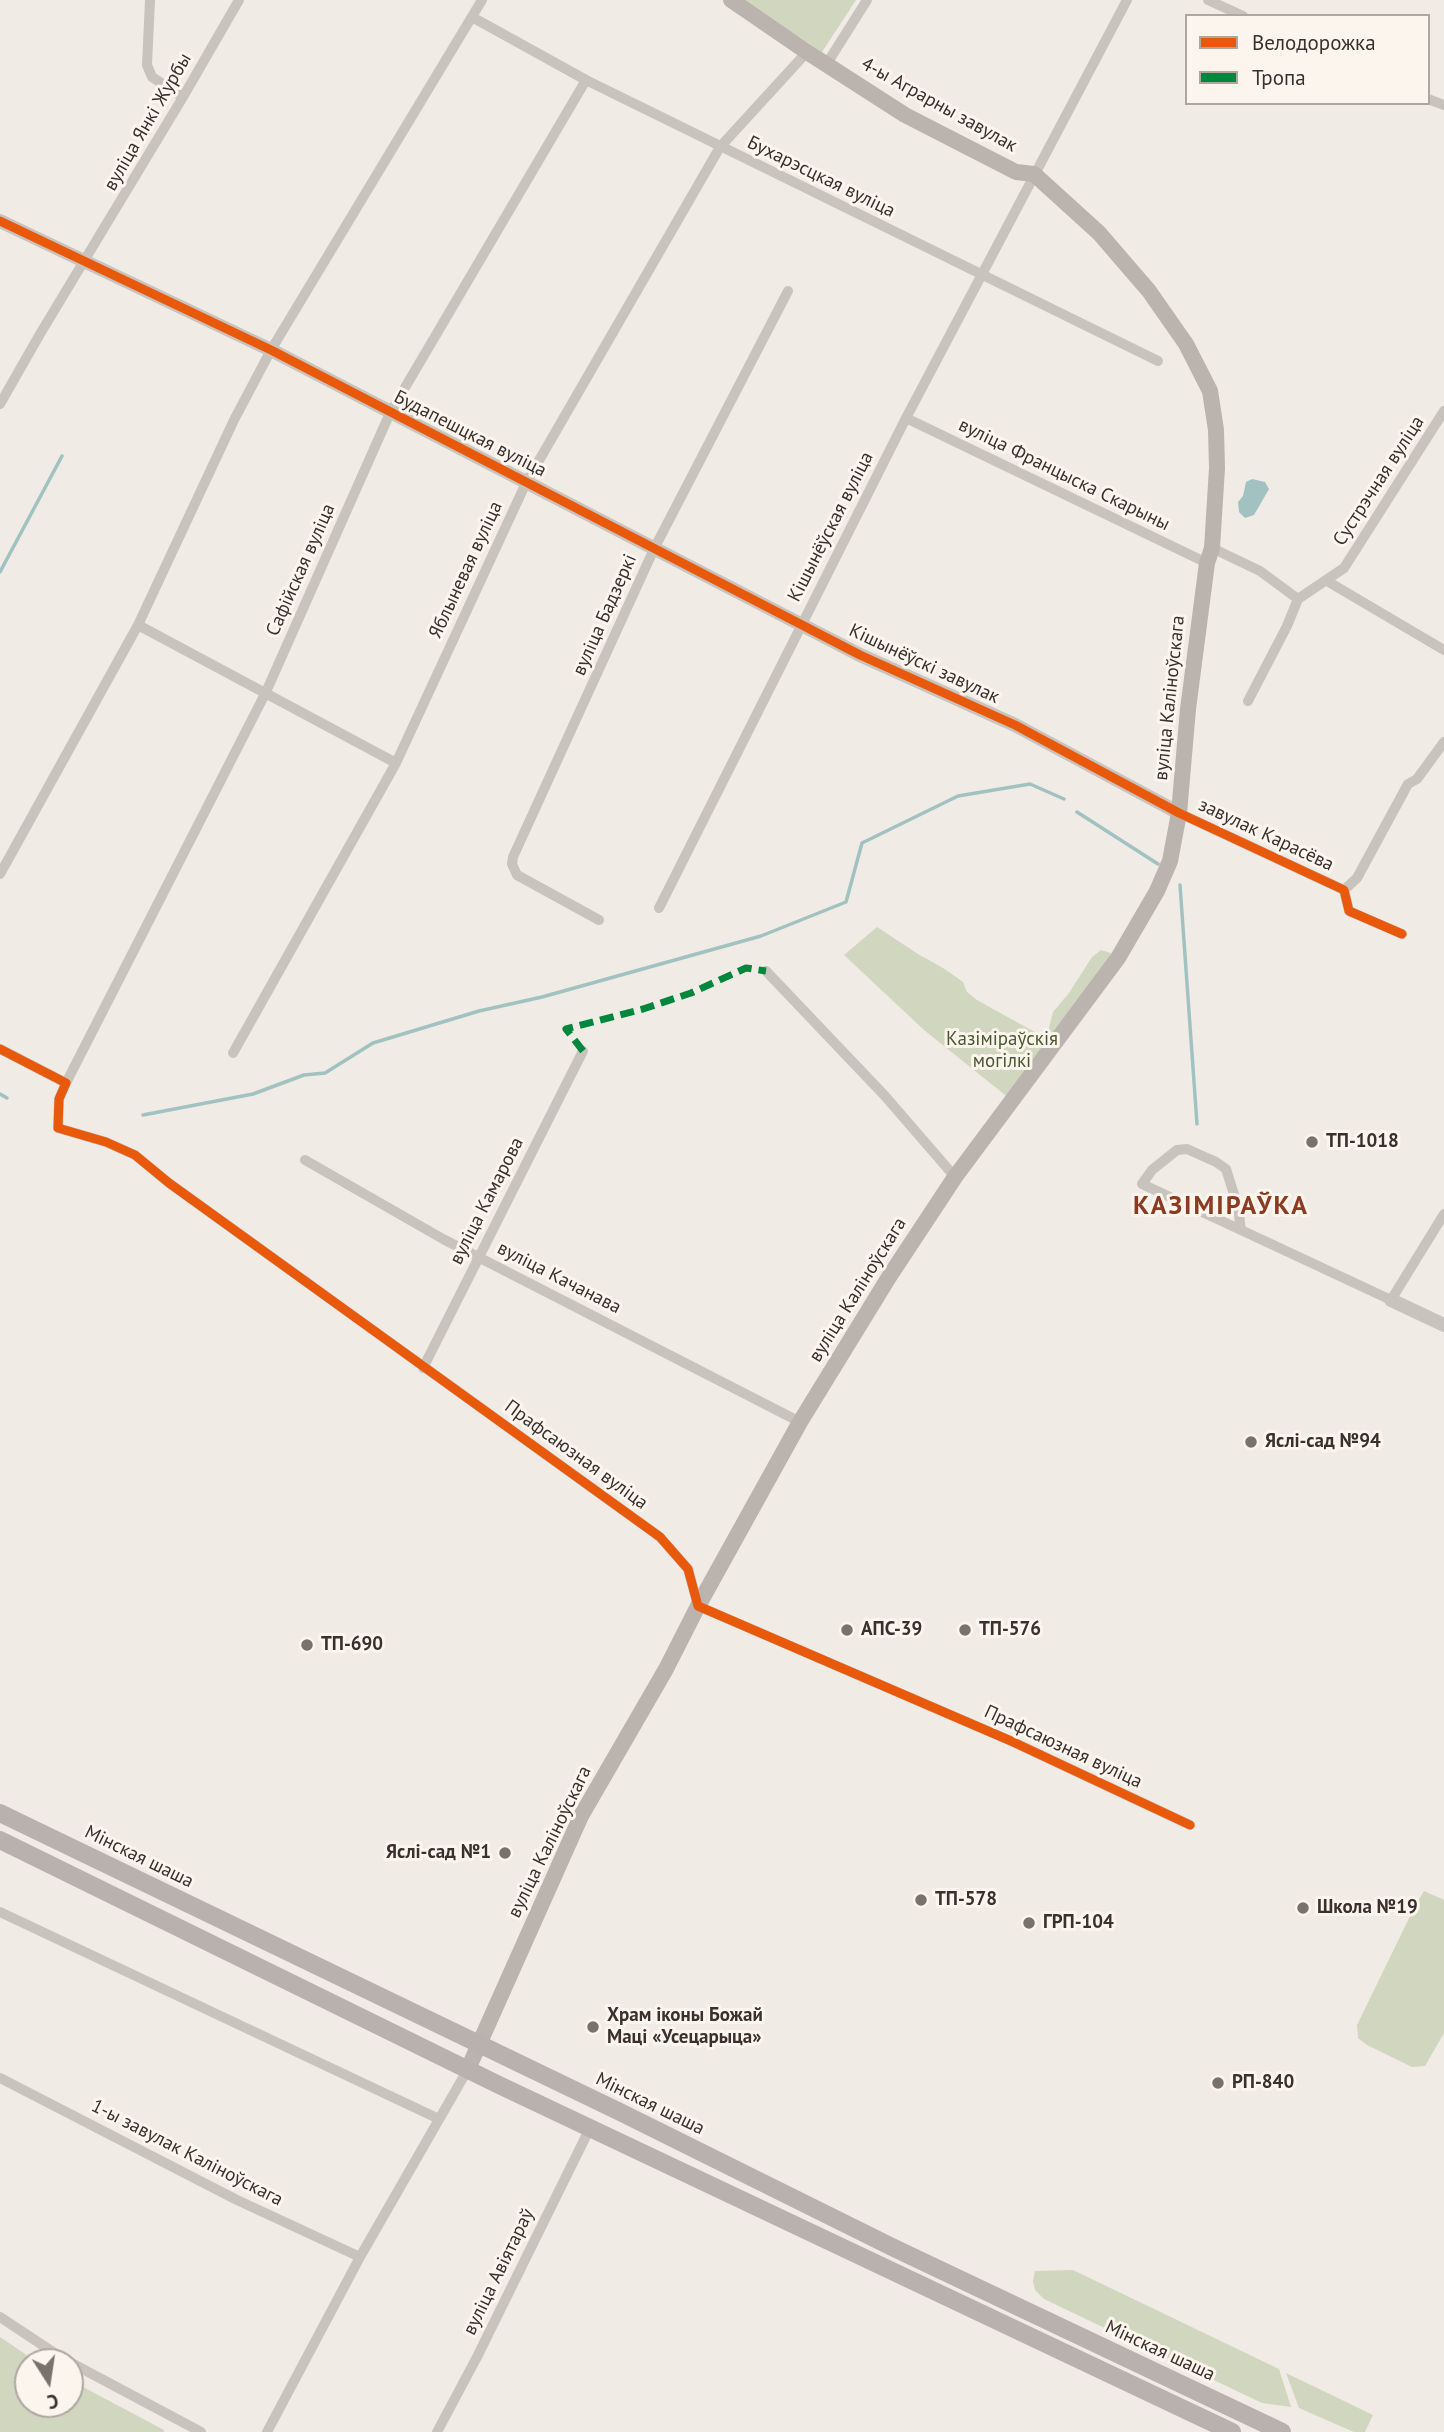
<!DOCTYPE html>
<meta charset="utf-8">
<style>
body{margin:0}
#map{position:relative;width:1444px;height:2432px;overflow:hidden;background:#f0ebe5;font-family:"PT Sans",sans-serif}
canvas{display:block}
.legend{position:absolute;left:1185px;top:14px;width:245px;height:91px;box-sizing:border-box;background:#fbf5ee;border:2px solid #aea6a0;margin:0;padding:9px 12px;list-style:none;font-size:21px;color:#3b302b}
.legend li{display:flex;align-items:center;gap:14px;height:35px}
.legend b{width:35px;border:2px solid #aea6a0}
.north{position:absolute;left:14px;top:2348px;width:70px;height:70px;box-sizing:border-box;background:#fbf5ee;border:2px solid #aea6a0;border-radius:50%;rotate:168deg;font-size:19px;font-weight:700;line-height:28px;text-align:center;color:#3b302b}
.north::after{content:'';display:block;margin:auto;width:24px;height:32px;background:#7a716c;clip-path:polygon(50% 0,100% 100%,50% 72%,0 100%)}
</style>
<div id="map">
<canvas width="1444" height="2432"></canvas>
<ul class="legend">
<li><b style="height:9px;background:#e8590c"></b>Велодорожка</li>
<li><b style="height:9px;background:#00873e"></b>Тропа</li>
</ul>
<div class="north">С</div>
</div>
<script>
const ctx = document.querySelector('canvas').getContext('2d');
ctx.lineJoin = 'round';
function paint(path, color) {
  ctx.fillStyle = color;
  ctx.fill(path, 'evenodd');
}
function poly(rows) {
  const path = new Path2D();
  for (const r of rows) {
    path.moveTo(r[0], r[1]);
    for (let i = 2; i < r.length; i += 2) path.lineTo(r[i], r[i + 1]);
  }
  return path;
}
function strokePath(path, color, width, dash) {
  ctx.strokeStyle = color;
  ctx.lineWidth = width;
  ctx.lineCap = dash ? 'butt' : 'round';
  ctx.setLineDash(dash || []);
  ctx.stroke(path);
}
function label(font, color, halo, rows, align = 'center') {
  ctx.font = font + ' "PT Sans",sans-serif';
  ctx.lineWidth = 6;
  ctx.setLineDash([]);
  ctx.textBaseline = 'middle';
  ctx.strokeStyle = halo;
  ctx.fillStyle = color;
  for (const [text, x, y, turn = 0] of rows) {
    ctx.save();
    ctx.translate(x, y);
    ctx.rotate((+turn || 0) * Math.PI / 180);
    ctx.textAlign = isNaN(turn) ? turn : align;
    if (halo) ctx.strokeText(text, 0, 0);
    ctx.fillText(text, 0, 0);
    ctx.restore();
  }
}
const green = poly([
 [743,0,856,0,822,52],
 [877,927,918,954,943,968,963,982,967,992,977,1000,1040,1035,1048,1032,1053,1012,1069,993,1092,957,1101,950,1111,953,1109,963,1010,1099,924,1030,844,955],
 [1424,1891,1444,1900,1444,2033,1425,2066,1412,2067,1367,2045,1358,2038,1357,2025,1414,1908],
 [1073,2270,1279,2369,1291,2407,1262,2403,1044,2299,1035,2290,1033,2281,1035,2271],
 [0,2337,37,2362,28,2362,28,2404,70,2404,70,2380,164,2430,164,2432,0,2432],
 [1286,2373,1373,2415,1365,2432,1354,2432,1299,2408]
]);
const water = poly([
 [1252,479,1265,482,1269,489,1254,515,1245,518,1239,512,1238,502,1243,496,1246,482]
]);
const stream = poly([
 [0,572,62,456],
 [1077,812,1158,864],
 [1180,885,1197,1124],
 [0,1094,7,1098],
 [143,1115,253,1094,304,1075,325,1073,373,1043,479,1011,542,997,761,936,846,902,862,843,958,796,1030,784,1064,799]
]);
const minor = poly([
 [150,0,147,65,152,77,183,97],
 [1208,0,1243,16],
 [472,17,586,80,1158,361],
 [826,65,867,0],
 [1428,99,1444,105],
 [0,404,40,334,183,97,239,0],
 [906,418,1207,563],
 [1212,548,1260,571,1298,599],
 [1327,581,1444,650],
 [138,625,396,763],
 [1248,701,1287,626,1298,599,1344,568,1444,411],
 [1179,813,1344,890,1349,911,1402,934],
 [0,874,138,625,234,420,271,350,482,0],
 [1344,890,1357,878,1408,784,1417,779,1444,742],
 [659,908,906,418,1127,0],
 [599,920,517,875,512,864,513,857,654,549,788,291],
 [766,971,885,1096,955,1177],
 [0,1049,66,1083,59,1099,58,1128,106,1142,135,1155,169,1183,660,1537,688,1569,698,1606,1011,1741,1190,1825],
 [233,1053,396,763,526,483,720,147,807,52],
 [66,1083,266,692,390,413,586,80],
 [305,1160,443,1239,800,1422],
 [1241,1230,1238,1207,1226,1169,1216,1162,1187,1149,1177,1150,1152,1170,1142,1184,1241,1230,1391,1300,1444,1214],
 [423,1368,583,1051],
 [0,1912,439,2119],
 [0,2078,237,2200,360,2257],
 [0,2317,62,2358,201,2432],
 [267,2432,360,2257,468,2069],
 [437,2432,477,2357,591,2126]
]);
const tertiary = poly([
 [0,221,271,350,860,655,1015,725,1179,813],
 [1391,1300,1444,1325]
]);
const secondary = poly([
 [468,2069,581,1816,666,1669,698,1606,800,1422,889,1277,955,1177,1118,958,1157,891,1170,861,1179,813,1188,709,1207,563,1212,548,1217,468,1216,430,1210,391,1186,344,1149,291,1099,233,1034,174,1016,172,905,115,807,52,731,0]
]);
const primary = poly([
 [0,1813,618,2111,894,2248,1282,2432],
 [0,1840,499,2085,1232,2432]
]);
const quiet = poly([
 [583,1051,566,1029,643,1009,691,993,746,968,766,971]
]);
const cycleway = poly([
 [0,221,271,350,860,655,1015,725,1179,813,1344,890,1349,911,1402,934],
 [0,1049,66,1083,59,1099,58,1128,106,1142,135,1155,169,1183,660,1537,688,1569,698,1606,1011,1741,1190,1825]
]);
const markers = [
 [1312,1142,7,"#7a716c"],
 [1251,1442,7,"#7a716c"],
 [847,1630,7,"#7a716c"],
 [965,1630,7,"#7a716c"],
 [307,1645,7,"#7a716c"],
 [505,1853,7,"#7a716c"],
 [921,1900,7,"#7a716c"],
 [1303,1908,7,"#7a716c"],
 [1029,1923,7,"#7a716c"],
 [593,2027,7,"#7a716c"],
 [1218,2083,7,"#7a716c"]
];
const streetNames = [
 ["4-ы Аграрны завулак",939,105,29],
 ["вуліца Янкі Журбы",148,122,-60],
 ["Бухарэсцкая вуліца",821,177,26],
 ["Будапешцкая вуліца",470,434,27],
 ["вуліца Францыска Скарыны",1064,475,26],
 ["Сустрэчная вуліца",1379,481,-57],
 ["Кішынёўская вуліца",831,527,-63],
 ["Сафійская вуліца",301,570,-66],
 ["Яблыневая вуліца",466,570,-65],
 ["вуліца Бадзеркі",605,615,-66],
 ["Кішынёўскі завулак",924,664,25],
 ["вуліца Каліноўскага",1170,698,-84],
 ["завулак Карасёва",1266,835,25],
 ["вуліца Камарова",487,1201,-63],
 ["вуліца Качанава",559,1278,27],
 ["вуліца Каліноўскага",858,1290,-58],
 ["Прафсаюзная вуліца",576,1455,36],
 ["Прафсаюзная вуліца",1063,1747,25],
 ["вуліца Каліноўскага",550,1842,-64],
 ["Мінская шаша",139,1857,26],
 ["Мінская шаша",650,2104,26],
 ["1-ы завулак Каліноўскага",187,2153,27],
 ["вуліца Авіятараў",499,2272,-64],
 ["Мінская шаша",1160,2351,25]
];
const parkNames = [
 ["Казіміраўскія",1002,1040],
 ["могілкі",1002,1062]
];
const poiNames = [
 ["ТП-1018",1326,1142],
 ["Яслі-сад №94",1265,1442],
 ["АПС-39",861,1630],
 ["ТП-576",979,1630],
 ["ТП-690",321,1645],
 ["Яслі-сад №1",491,1853,"right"],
 ["ТП-578",935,1900],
 ["Школа №19",1317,1908],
 ["ГРП-104",1043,1923],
 ["Храм іконы Божай",607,2016],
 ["Маці «Усецарыца»",607,2038],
 ["РП-840",1232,2083]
];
const districtNames = [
 ["КАЗІМІРАЎКА",1221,1207]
];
paint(green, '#d1d6bf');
paint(water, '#a1c2c1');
strokePath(stream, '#a1c2c1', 3.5);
strokePath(minor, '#c9c3be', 10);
strokePath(tertiary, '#c9c3be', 14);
strokePath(secondary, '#bab3ae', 16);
strokePath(primary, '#b8b1ad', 18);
strokePath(quiet, '#00873e', 7, [14, 7]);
strokePath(cycleway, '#e8590c', 9);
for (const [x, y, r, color] of markers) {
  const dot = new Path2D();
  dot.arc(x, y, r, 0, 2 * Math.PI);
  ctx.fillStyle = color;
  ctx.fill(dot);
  strokePath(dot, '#fbf5ee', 2.5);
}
label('19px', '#3b302b', '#fbf5ee', streetNames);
label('19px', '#4a5a2e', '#fbf5ee', parkNames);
label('bold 19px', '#3b302b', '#fbf5ee', poiNames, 'left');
ctx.letterSpacing = '2px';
label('bold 26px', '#8c3b22', '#fbf5ee', districtNames);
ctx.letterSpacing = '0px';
</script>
